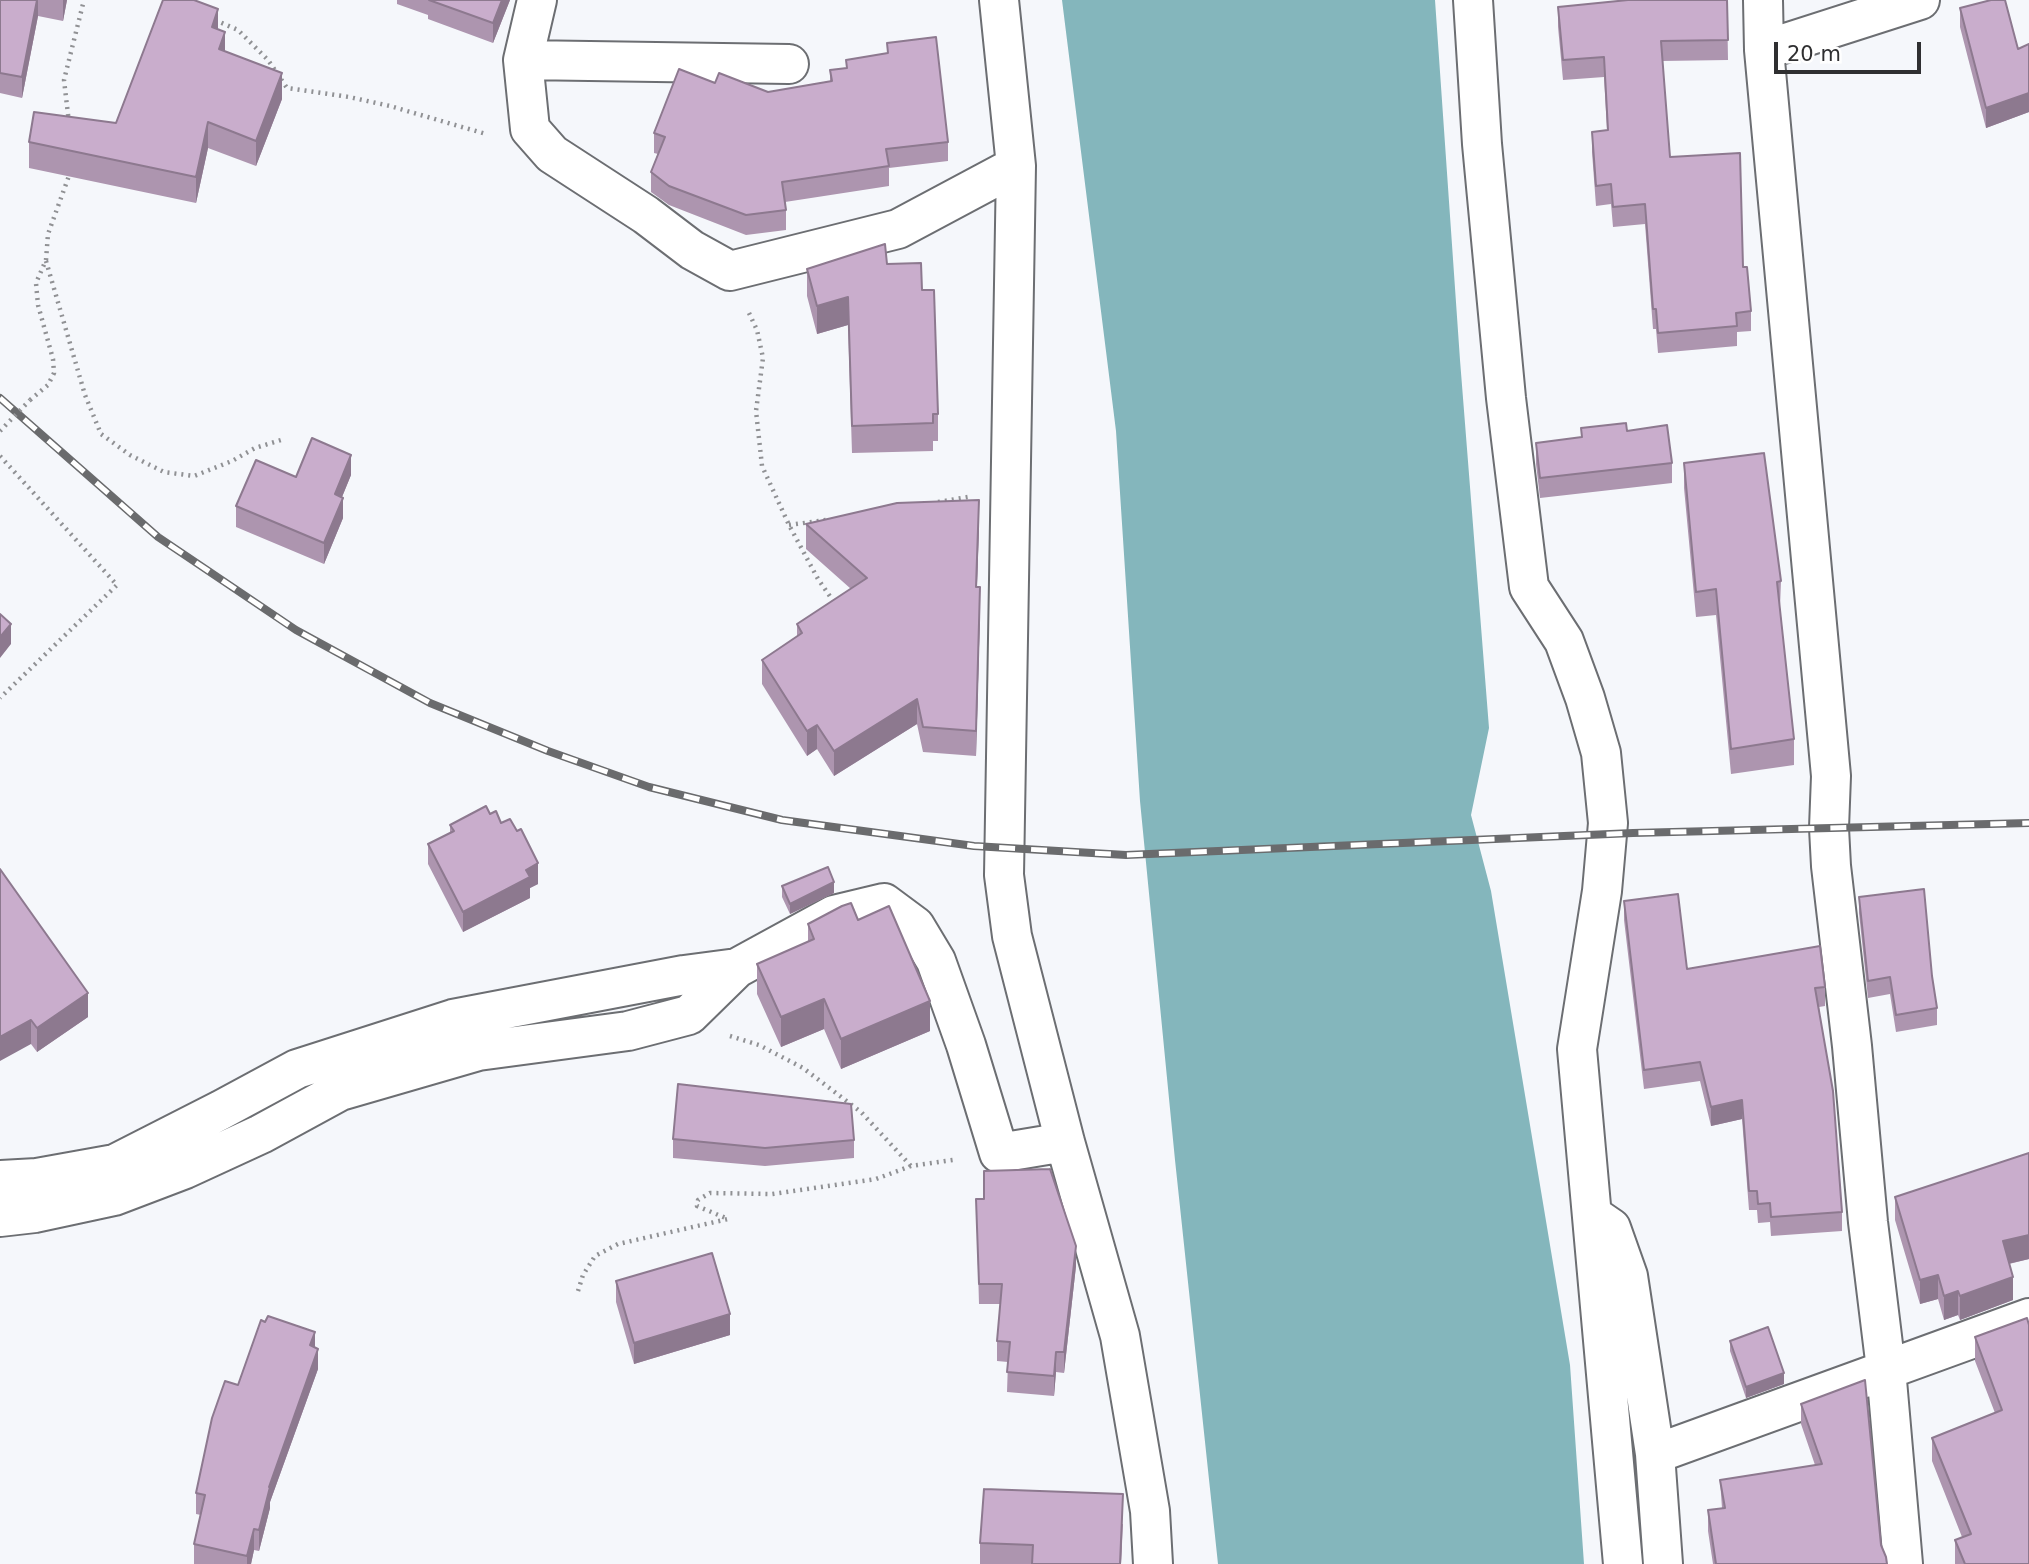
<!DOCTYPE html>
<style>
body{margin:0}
#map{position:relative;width:2029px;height:1564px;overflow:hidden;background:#f5f7fb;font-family:"DejaVu Sans",sans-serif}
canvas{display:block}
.scale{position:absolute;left:1774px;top:42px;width:147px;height:32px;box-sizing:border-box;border:4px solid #2f2f31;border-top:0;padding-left:9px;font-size:21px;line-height:24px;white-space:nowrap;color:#2f2f31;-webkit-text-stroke:5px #fff;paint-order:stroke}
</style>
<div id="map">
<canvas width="2029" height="1564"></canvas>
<div class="scale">20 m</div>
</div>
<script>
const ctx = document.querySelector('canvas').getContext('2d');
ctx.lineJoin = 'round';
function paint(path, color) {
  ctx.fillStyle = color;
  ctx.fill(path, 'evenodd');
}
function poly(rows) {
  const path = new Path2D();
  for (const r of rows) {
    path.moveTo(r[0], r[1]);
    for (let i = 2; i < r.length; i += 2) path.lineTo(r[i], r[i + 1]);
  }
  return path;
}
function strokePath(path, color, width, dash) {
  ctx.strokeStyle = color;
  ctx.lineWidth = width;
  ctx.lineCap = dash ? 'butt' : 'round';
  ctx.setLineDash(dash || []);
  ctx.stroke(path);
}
const water = poly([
 [1062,0,1435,0,1460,360,1489,728,1471,815,1491,891,1570,1365,1584,1564,1218,1564,1175,1160,1140,801,1116,431]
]);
const path = poly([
 [215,20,238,30,268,60,287,88,349,97,390,106,486,134],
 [69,123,64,80,84,0],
 [46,261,85,395,101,434,130,455,164,472,194,476,232,461,255,448,281,440],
 [749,313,757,330,763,358,756,411,762,466,789,525,818,579,836,605],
 [30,400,48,385,54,373,53,359,38,305,36,283,46,260,48,234,70,173],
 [0,456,117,585,0,698],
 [938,502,968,497],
 [789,525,826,520],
 [730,1036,759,1045,803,1068,861,1112,911,1166],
 [578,1291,583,1275,595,1256,618,1244,728,1219,697,1206,698,1200,710,1193,772,1194,876,1179,911,1166,953,1160]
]);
const street = poly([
 [537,0,523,60,530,129,552,154,646,215,692,250,730,271,898,229,1016,166],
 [999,0,1016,166,1004,875,1012,936,1065,1142,1120,1336,1150,1511,1153,1564],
 [1473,0,1482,144,1506,398,1529,587,1564,641,1585,698,1601,753,1608,823,1602,891,1577,1049,1623,1564],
 [1763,0,1764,50,1831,776,1829,828,1831,866,1852,1046,1868,1222,1886,1369,1903,1564],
 [1764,50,1920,0],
 [523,60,789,64],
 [0,1180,37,1178,115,1164,221,1110,297,1069,453,1019,684,975,737,968],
 [1592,1215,1611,1228,1628,1276,1655,1454,1663,1564],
 [0,1217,35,1213,114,1196,185,1169,261,1134,340,1091,478,1051,628,1031,689,1015,737,968,834,915,884,903,915,926,936,961,966,1045,999,1153,1065,1142],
 [1655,1454,2029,1318]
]);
const rail = poly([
 [0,398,158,537,296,630,430,703,548,751,649,787,782,820,974,846,1126,855,1633,833,2029,823]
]);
const pathBridge = poly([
 [0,431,30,400]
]);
const wall = poly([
 [0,0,67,0,63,21,38,16,22,98,0,93],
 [397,0,510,0,493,43,428,19,428,15,397,4],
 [1727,0,1728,60,1662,61,1670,157,1743,267,1751,311,1751,331,1737,332,1737,346,1658,353,1656,329,1653,329,1645,224,1613,227,1611,204,1596,206,1592,152,1592,132,1607,130,1604,77,1563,80,1558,27,1558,7],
 [1960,8,2018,49,2029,44,2029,112,1986,128,1960,27],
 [218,29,225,52,282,99,256,166,208,148,196,203,29,168,29,142,116,123],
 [887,43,948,142,948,161,889,168,889,186,785,202,786,210,786,230,746,235,669,205,651,192,651,172,658,154,654,153,654,133,715,83,768,92,830,81,830,70,846,68,846,60,887,54],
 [887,264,922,290,938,414,938,441,933,441,933,451,852,453,848,325,817,334,807,296,807,269],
 [1581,428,1627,431,1672,463,1672,483,1540,498,1536,464,1536,443,1581,437],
 [1684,463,1781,581,1780,607,1794,739,1794,765,1731,774,1716,615,1696,617,1684,488],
 [351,475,342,497,343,518,324,564,236,527,236,506,296,477],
 [806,524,979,525,977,587,980,612,976,756,923,752,917,724,834,776,817,749,807,756,762,684,762,660,797,636,797,624,851,589,806,549],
 [490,814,501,823,517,831,538,884,530,888,530,898,463,932,428,864,428,844,450,833,450,825],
 [0,869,88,1017,37,1052,31,1044],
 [782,886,834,893,790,914,782,897],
 [1859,897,1932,976,1937,1008,1937,1025,1896,1032,1890,994,1868,998,1859,913],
 [1624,901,1687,969,1825,987,1825,1006,1819,1007,1842,1212,1842,1231,1771,1236,1770,1222,1758,1223,1757,1210,1749,1210,1742,1119,1711,1126,1700,1081,1644,1089,1624,920],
 [858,920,930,1031,841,1069,824,1029,781,1047,757,994,757,964,808,942,808,924],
 [673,1139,854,1140,854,1158,765,1166,673,1158],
 [2029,1153,2029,1259,2009,1264,2013,1300,1960,1320,1958,1315,1944,1320,1938,1299,1920,1304,1895,1220,1895,1197],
 [976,1199,1076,1266,1064,1373,1056,1372,1054,1396,1007,1392,1008,1362,997,1361,997,1341,1001,1304,979,1304],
 [616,1281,730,1335,634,1364,616,1302],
 [2027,1318,2029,1564,1955,1564,1955,1540,1962,1537,1932,1461,1932,1438,1995,1413,1975,1361,1975,1337],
 [1730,1341,1784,1384,1746,1398,1730,1351],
 [315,1347,318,1369,270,1502,270,1508,259,1551,254,1550,251,1564,194,1564,194,1544,201,1515,196,1514,196,1493,238,1385],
 [1801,1404,1881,1545,1887,1564,1713,1564,1708,1531,1708,1510,1722,1508,1720,1480,1815,1465,1801,1424],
 [1123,1524,1121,1564,980,1564,980,1543]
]);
const shadedWall = poly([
 [37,0,38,0,38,16,22,98,22,77],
 [63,0,67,0,63,21],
 [502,0,510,0,493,43,493,23],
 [218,9,218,35,212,27],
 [225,32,225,58,219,49],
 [282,73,282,99,256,166,256,141],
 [2029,93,2029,112,1986,128,1986,108],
 [208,122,208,148,196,203,196,177],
 [848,297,848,325,817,334,817,306],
 [351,455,351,475,335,514,335,494],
 [343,498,343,518,324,564,324,543],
 [979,500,979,525,976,612,976,587],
 [980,587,980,612,976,756,976,731],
 [11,624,11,644,0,658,0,637],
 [917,699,917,724,834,776,834,751],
 [817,725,817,749,807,756,807,731],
 [538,863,538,884,530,888,530,898,463,932,463,912,526,870],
 [834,882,834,893,790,914,790,904],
 [88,993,88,1017,37,1052,37,1028],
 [824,999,824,1029,781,1047,781,1017],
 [930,1001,930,1031,841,1069,841,1039],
 [31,1020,31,1044,0,1061,0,1037],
 [1742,1100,1742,1119,1711,1126,1711,1107],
 [2029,1235,2029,1259,2003,1265,2003,1241],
 [1076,1246,1076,1266,1064,1373,1064,1352],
 [1938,1275,1938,1299,1920,1304,1920,1280],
 [2013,1277,2013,1300,1960,1320,1960,1296],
 [1958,1291,1958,1315,1944,1320,1944,1296],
 [730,1314,730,1335,634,1364,634,1343],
 [315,1332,315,1353,310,1345],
 [318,1349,318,1369,270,1502,270,1508,259,1551,259,1530,269,1487],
 [1056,1352,1056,1372,1054,1396,1054,1376],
 [1784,1373,1784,1384,1746,1398,1746,1387],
 [1123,1494,1121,1564,1120,1564],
 [254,1529,254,1550,251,1564,247,1564,247,1556]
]);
const building = poly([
 [0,0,37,0,22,77,0,73,0,0],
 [163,0,194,0,218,9,212,27,225,32,219,49,282,73,256,141,208,122,196,177,29,142,34,112,116,123,163,0],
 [429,0,502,0,493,23,429,0],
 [1628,0,1727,0,1728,40,1661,41,1670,157,1740,153,1743,267,1747,267,1751,311,1736,313,1737,326,1658,333,1656,309,1653,309,1645,204,1613,207,1611,184,1596,186,1592,132,1608,130,1604,57,1563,60,1558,7,1628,0],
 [1991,0,2005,0,2018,49,2029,44,2029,93,1986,108,1960,8,1991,0],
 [936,37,948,142,886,149,889,166,782,182,786,210,746,215,669,186,651,172,665,137,654,133,679,69,715,83,719,73,768,92,832,81,830,70,847,68,846,60,888,53,887,43,936,37],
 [885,244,887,264,921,263,922,290,934,290,938,414,933,414,933,423,852,426,848,297,817,306,807,269,885,244],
 [1626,423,1627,431,1667,425,1672,463,1540,478,1536,443,1582,437,1581,428,1626,423],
 [312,438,351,455,335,494,343,498,324,543,236,506,256,460,296,477,312,438],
 [1764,453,1781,581,1777,582,1794,739,1731,749,1716,589,1696,592,1684,463,1764,453],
 [979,500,976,587,980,587,976,731,923,727,917,699,834,751,817,725,807,731,762,660,802,633,797,624,867,578,806,524,897,503,979,500],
 [0,614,11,624,0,637,0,614],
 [486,806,490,814,496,811,501,823,510,819,517,831,521,829,538,863,526,870,530,877,463,912,428,844,454,831,450,825,486,806],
 [828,867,834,882,790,904,782,886,828,867],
 [0,869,88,993,37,1028,31,1020,0,1037,0,869],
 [1924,889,1932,976,1937,1008,1896,1015,1890,977,1868,981,1859,897,1924,889],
 [1678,894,1687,969,1820,946,1825,987,1815,988,1833,1091,1842,1212,1771,1217,1770,1203,1758,1204,1757,1191,1749,1191,1742,1100,1711,1107,1700,1062,1644,1070,1624,901,1678,894],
 [851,903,858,920,889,906,930,1001,841,1039,824,999,781,1017,757,964,814,939,808,924,842,906,851,903],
 [678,1084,851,1104,854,1140,765,1148,673,1139,678,1084],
 [2029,1153,2029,1235,2003,1241,2013,1277,1960,1296,1958,1291,1944,1296,1938,1275,1920,1280,1895,1197,2029,1153],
 [1050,1169,1076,1246,1064,1352,1056,1352,1054,1376,1007,1372,1010,1342,997,1341,1002,1284,979,1284,976,1199,984,1199,984,1171,1050,1169],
 [712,1253,730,1314,634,1343,616,1281,712,1253],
 [268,1316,315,1332,310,1345,318,1349,269,1487,270,1487,259,1530,254,1529,247,1556,194,1544,205,1495,196,1493,212,1418,225,1381,238,1385,261,1320,265,1322,268,1316],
 [2027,1318,2029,1325,2029,1564,1965,1564,1955,1540,1971,1534,1932,1438,2002,1410,1975,1337,2027,1318],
 [1768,1327,1784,1373,1746,1387,1730,1341,1768,1327],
 [1865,1380,1881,1545,1886,1557,1887,1564,1716,1564,1708,1510,1725,1508,1720,1480,1822,1464,1801,1404,1865,1380],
 [984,1489,1123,1494,1120,1564,1032,1564,1033,1545,980,1543,984,1489]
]);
paint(water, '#84b6bc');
strokePath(street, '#6c6e72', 42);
strokePath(path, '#909194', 4.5, [2, 5]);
strokePath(street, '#fff', 38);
strokePath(rail, '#6a6b6d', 8);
strokePath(rail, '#fff', 5, [16]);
strokePath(pathBridge, '#909194', 4.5, [2, 5]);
paint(wall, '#ad95af');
paint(shadedWall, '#8d798f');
paint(building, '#c9adcc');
strokePath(building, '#8d798f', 2);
</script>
